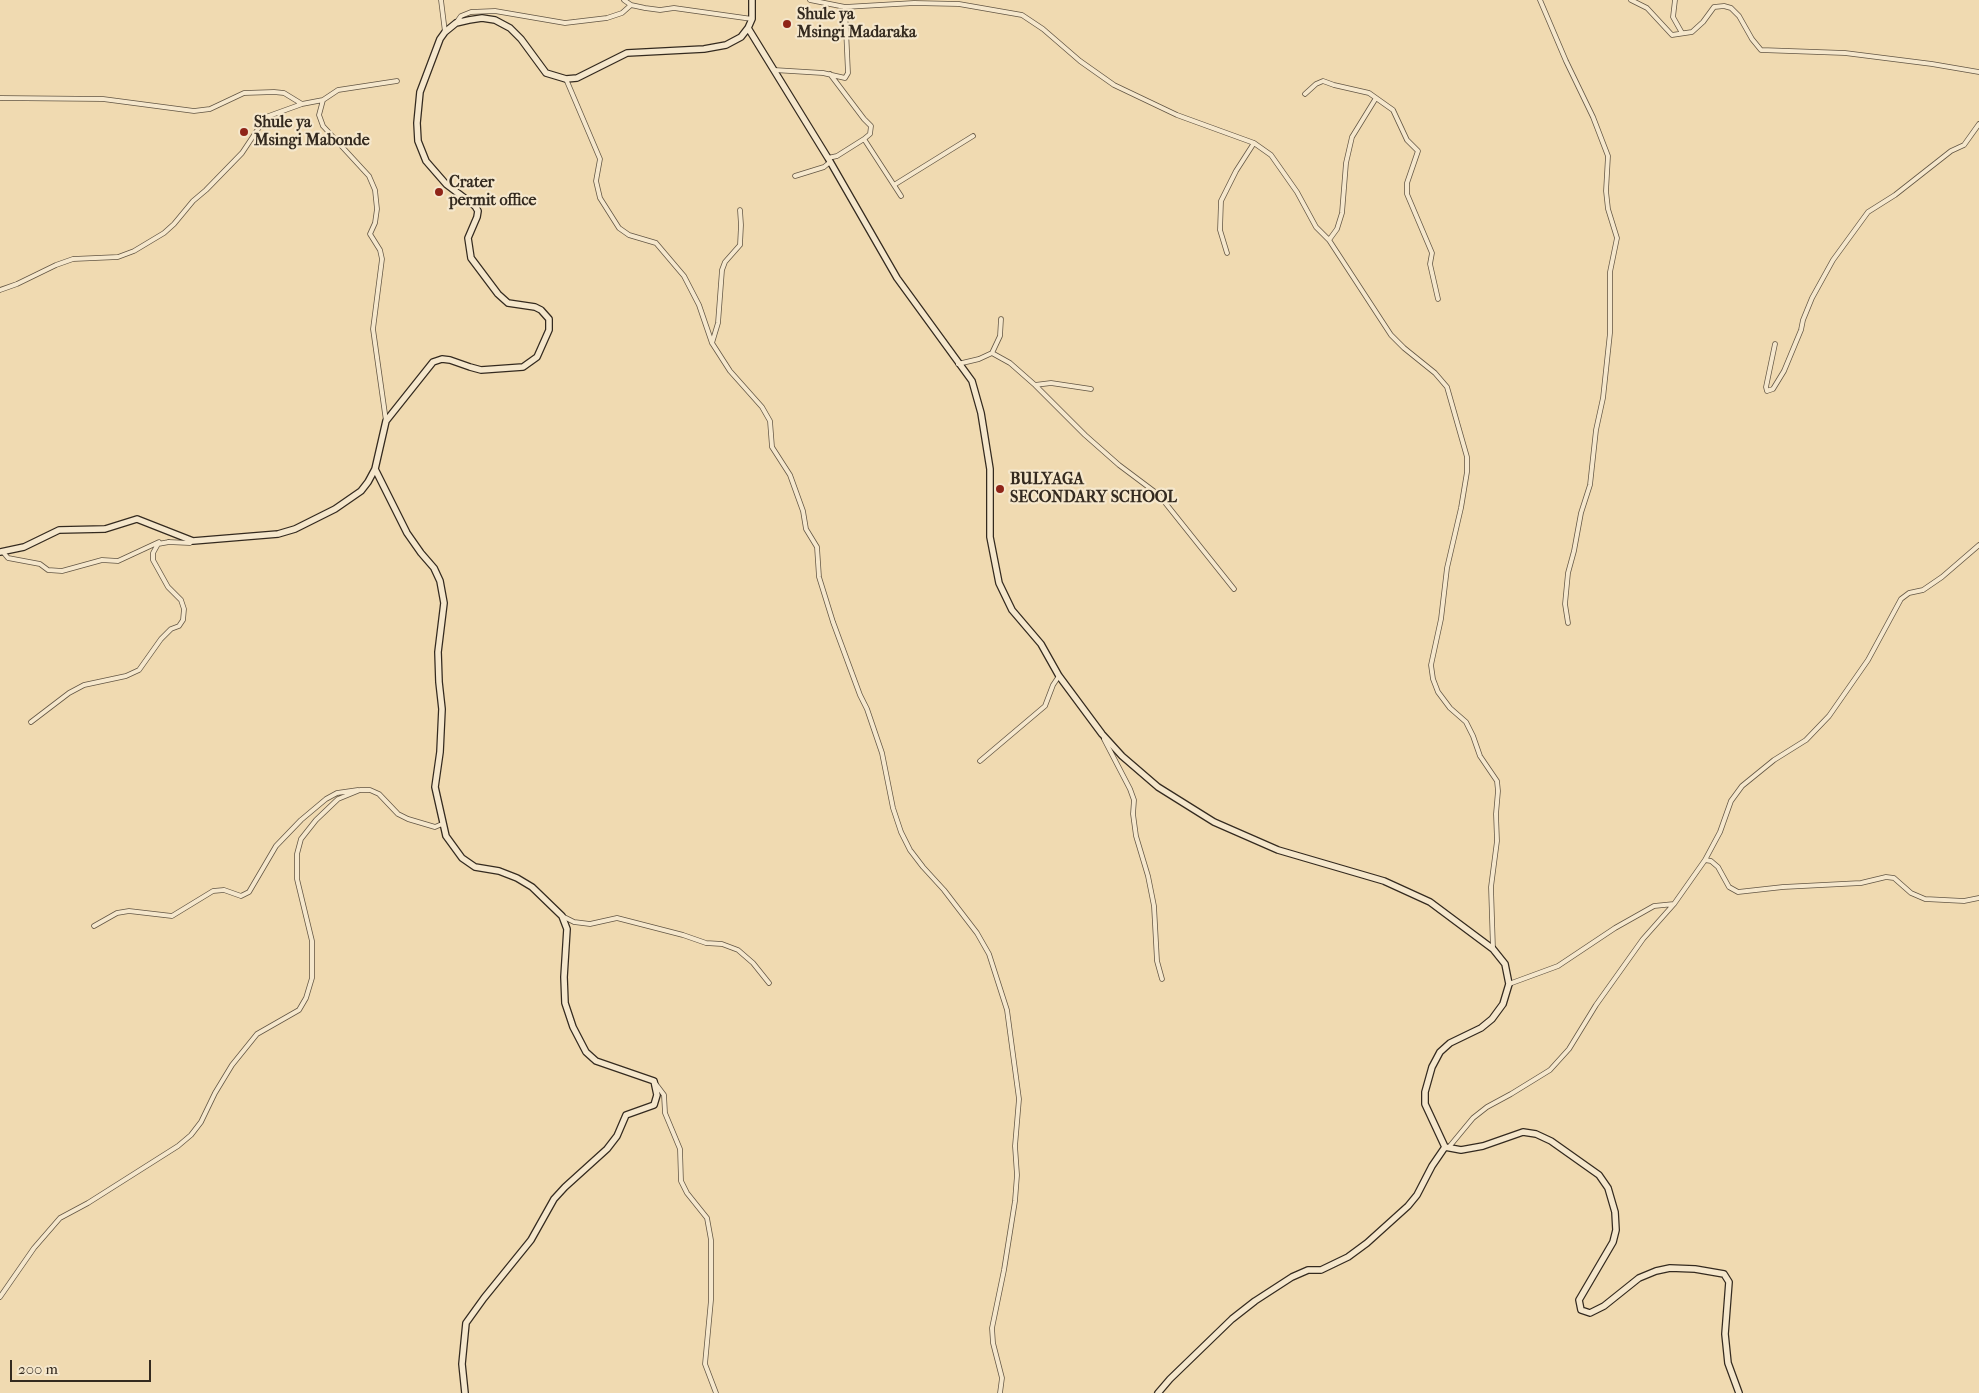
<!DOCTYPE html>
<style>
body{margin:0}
#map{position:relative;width:1979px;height:1393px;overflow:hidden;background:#f0dab1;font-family:"IM FELL French Canon",serif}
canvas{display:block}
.scale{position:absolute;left:10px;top:1360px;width:141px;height:22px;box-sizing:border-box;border:2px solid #342a1f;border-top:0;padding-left:6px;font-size:15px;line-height:18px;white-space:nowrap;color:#342a1f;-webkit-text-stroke:4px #f5e7cc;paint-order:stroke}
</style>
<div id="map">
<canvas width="1979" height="1393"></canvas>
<div class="scale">200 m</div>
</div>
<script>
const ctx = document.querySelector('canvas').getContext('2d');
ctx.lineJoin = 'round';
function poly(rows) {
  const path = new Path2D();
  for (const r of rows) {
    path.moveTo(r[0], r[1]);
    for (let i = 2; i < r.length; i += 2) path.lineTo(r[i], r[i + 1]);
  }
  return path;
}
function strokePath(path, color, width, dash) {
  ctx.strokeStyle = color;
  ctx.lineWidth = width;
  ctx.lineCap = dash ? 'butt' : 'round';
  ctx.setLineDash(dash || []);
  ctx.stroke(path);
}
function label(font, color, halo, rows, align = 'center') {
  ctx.font = font + ' "IM FELL French Canon",serif';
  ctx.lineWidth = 4.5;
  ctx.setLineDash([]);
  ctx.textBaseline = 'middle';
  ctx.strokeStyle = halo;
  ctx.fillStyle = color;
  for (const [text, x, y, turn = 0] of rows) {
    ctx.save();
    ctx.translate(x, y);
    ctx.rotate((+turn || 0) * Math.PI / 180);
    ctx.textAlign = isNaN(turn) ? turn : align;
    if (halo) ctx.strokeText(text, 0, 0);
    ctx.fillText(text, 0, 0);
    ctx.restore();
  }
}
const street = poly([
 [441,0,445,32],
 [624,0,631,5,645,8,660,10,674,8,752,19],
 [810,0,845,7,914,3,959,4,1022,15,1043,29,1080,61,1114,85,1177,115,1254,143,1271,155,1297,192,1316,227,1329,240,1391,335,1404,348,1435,373,1447,387,1467,457,1467,472,1461,508,1447,568,1441,619,1431,665,1433,679,1438,692,1450,708,1466,722,1473,736,1480,756,1497,781,1498,791,1496,814,1497,841,1491,887,1493,949],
 [1540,0,1566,61,1593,117,1608,156,1606,191,1608,209,1617,238,1610,272,1610,333,1603,398,1596,430,1590,485,1581,513,1574,551,1568,573,1565,604,1568,623],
 [1631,0,1647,8,1672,35,1692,32,1703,22,1714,7,1724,6,1731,8,1739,16,1752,39,1761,50,1845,53,1932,64,1979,72],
 [1675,0,1673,17,1682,33],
 [456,23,461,16,471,12,495,11,565,23,607,18,622,13,631,5],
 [774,70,823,73,845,78,848,73,845,7],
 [566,79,600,159,596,181,600,198,619,228,629,235,656,243,684,276,699,305,712,343,730,371,762,407,770,421,772,447,790,475,803,511,806,529,817,547,819,577,833,622,860,695,867,709,882,753,893,808,901,832,910,850,923,867,944,890,977,933,989,954,1007,1010,1019,1099,1015,1146,1017,1175,1015,1201,1004,1270,992,1328,993,1343,1002,1378,1000,1393],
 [1305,94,1316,84,1323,81,1334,85,1369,93,1393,110,1407,140,1418,151,1407,183,1407,194,1432,253,1430,264,1438,299],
 [0,98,103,99,194,111,210,109,244,93,274,92,284,93,302,104],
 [323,100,319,115,323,126,369,176,375,190,377,209,375,223,370,234,380,250,382,259,373,329,386,421],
 [864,139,901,196],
 [828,158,837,156,864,139,870,134,871,126,864,119,830,74],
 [795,176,824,167,830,162],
 [894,185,973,136],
 [1329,240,1337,229,1342,213,1346,163,1352,137,1376,98],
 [1227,253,1220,230,1221,201,1236,171,1254,143],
 [0,290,17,284,56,265,73,259,118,257,134,251,164,233,174,224,193,201,206,190,242,153,266,117,302,104,323,100,338,90,397,81],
 [712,343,718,323,722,270,725,262,740,245,741,225,740,210],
 [1775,344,1766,387,1767,391,1773,389,1784,371,1801,330,1803,320,1812,298,1833,260,1868,212,1895,195,1951,151,1964,145,1979,124],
 [992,353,1000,336,1001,319],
 [958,364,979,359,992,353,1010,363,1035,385,1085,435,1119,465,1159,495,1234,589],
 [1035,385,1051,383,1091,389],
 [168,542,190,543,192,541],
 [3,552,8,558,40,564,48,570,62,571,102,560,118,561,159,542],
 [31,722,69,693,84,685,126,676,139,670,161,639,171,629,179,626,183,620,184,609,181,600,168,587,153,560,153,553,158,544,169,542],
 [1104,739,1130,789,1134,800,1133,814,1136,836,1148,876,1154,906,1157,961,1162,979],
 [980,761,1045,706,1053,685,1059,676],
 [1705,860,1711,861,1718,867,1729,887,1738,892,1783,887,1861,883,1886,877,1894,878,1911,893,1925,899,1964,901,1979,898],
 [562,916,574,922,590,924,617,918,683,935,706,943,722,944,738,950,753,963,769,983],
 [94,926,117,913,129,911,172,916,213,891,224,890,241,896,249,892,276,846,301,820,326,799,337,793,358,790],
 [1509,984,1558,966,1615,928,1654,906,1674,904,1705,860,1720,832,1731,801,1742,786,1774,760,1806,740,1829,716,1868,660,1901,599,1909,593,1923,590,1942,577,1979,545],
 [655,1083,664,1095,665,1113,680,1149,681,1181,687,1193,707,1218,711,1240,711,1300,705,1364,716,1393],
 [1449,1147,1473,1118,1487,1107,1511,1094,1550,1070,1569,1049,1596,1005,1643,939,1674,904],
 [0,1297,34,1248,60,1218,88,1203,178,1146,191,1135,201,1122,215,1093,232,1065,257,1034,299,1010,306,998,312,978,312,941,297,879,297,854,301,839,316,820,338,799,360,790,370,790,379,794,398,814,408,819,435,827,442,824]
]);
const secondary = poly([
 [748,28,828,158,897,278,972,381,981,413,990,469,990,537,999,583,1012,610,1041,644,1059,676,1102,734,1122,756,1158,787,1214,822,1278,850,1384,881,1430,902,1493,949,1505,964,1509,984,1503,1004,1492,1019,1481,1028,1450,1043,1440,1052,1432,1067,1425,1092,1425,1104,1445,1147,1461,1150,1483,1146,1523,1132,1536,1134,1551,1141,1599,1175,1608,1188,1615,1212,1616,1230,1613,1242,1579,1300,1581,1310,1590,1313,1604,1306,1639,1278,1656,1271,1670,1268,1695,1269,1724,1274,1729,1282,1725,1334,1728,1363,1739,1393],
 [375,469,407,533,421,553,434,568,440,581,444,603,438,652,439,682,442,709,440,752,435,787,446,836,462,858,475,867,499,871,517,878,532,887,562,916,567,929,564,977,565,1003,573,1027,586,1052,596,1061,654,1081,657,1095,654,1105,626,1115,617,1136,607,1149,565,1187,554,1199,531,1240,484,1298,466,1323,462,1364,465,1393],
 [0,552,24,547,59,530,105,529,137,519,193,541,278,534,295,529,335,509,361,491,368,482,375,469,386,421,433,362,442,359,450,360,470,367,481,370,523,367,537,357,549,330,549,319,541,310,535,307,508,303,498,294,471,258,468,238,477,217,478,211,475,206,446,184,426,161,418,141,417,123,420,92,440,39,445,32,456,23,469,20,482,18,495,20,510,28,521,39,546,73,566,79,577,78,627,53,704,49,726,45,741,37,748,28,752,19,752,0],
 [1158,1393,1170,1379,1232,1319,1255,1301,1292,1277,1308,1270,1321,1270,1348,1257,1367,1243,1408,1206,1417,1195,1432,1166,1445,1147]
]);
const markers = [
 [787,24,5,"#8f2418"],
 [244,132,5,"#8f2418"],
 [439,192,5,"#8f2418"],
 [1000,489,5,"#8f2418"]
];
const poiNames = [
 ["Shule ya",797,15],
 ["Msingi Madaraka",797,33],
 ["Shule ya",254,123],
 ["Msingi Mabonde",254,141],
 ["Crater",449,183],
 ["permit office",449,201],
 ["BULYAGA",1010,480],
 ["SECONDARY SCHOOL",1010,498]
];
strokePath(street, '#635644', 5.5);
strokePath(secondary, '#342a1f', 8);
strokePath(street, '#f5e7cc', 4);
strokePath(secondary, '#f5e7cc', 5.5);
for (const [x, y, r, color] of markers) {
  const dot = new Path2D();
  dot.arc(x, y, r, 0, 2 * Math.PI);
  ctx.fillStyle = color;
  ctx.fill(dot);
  strokePath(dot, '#f5e7cc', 2);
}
label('bold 16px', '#342a1f', '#f5e7cc', poiNames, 'left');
</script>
